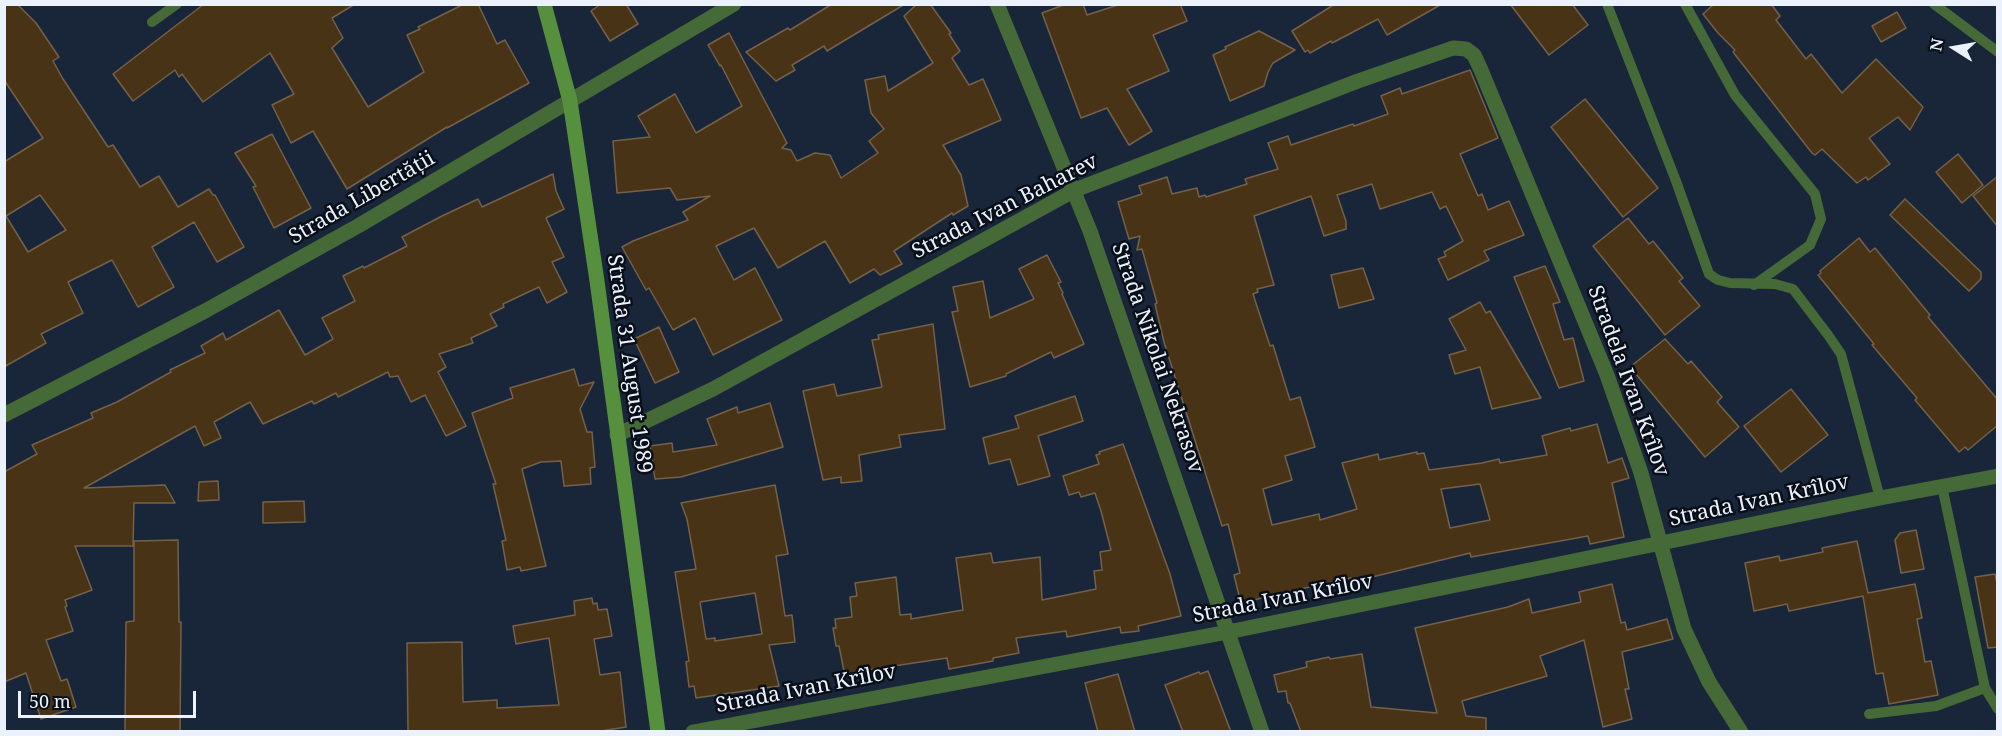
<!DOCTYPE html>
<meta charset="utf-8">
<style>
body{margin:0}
#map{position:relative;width:2002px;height:736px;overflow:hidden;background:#19263a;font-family:"Noto Serif",serif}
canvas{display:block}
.frame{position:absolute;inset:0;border:6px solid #ebf2fd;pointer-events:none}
.north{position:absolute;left:1924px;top:18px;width:60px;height:60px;-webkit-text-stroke:4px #090f18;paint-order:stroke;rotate:281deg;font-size:16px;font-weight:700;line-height:24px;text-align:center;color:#ebf2fd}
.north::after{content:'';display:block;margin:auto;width:21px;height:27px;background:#ebf2fd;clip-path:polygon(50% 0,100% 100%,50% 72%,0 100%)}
.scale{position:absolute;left:18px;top:691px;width:178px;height:27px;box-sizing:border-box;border:3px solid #ebf2fd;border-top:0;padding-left:8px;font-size:18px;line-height:21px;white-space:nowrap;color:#ebf2fd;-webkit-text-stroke:4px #090f18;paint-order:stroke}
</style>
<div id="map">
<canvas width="2002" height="736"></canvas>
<div class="frame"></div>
<div class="north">N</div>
<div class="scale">50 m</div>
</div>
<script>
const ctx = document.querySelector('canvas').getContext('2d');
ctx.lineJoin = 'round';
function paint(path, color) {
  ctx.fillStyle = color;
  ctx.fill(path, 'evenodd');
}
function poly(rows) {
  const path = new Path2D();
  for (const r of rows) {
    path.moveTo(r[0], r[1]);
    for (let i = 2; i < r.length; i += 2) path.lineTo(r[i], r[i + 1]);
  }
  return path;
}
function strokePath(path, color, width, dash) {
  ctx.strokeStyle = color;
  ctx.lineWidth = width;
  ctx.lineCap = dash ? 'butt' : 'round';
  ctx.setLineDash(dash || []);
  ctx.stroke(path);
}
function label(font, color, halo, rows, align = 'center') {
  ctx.font = font + ' "Noto Serif",serif';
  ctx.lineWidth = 5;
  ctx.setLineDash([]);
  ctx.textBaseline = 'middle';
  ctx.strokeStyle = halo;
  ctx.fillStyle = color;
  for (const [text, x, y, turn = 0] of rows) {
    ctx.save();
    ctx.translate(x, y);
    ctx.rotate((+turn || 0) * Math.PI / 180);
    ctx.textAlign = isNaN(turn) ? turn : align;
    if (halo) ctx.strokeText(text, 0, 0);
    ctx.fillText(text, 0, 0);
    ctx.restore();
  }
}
const building = poly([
 [4,4,17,4,36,23,59,57,53,61,63,79,108,147,113,145,140,187,159,176,178,207,209,189,213,195,215,195,244,247,217,262,194,222,152,247,174,287,138,307,112,260,68,282,83,313,41,334,46,343,4,367,4,162,43,138,4,80,4,4],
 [40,195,66,230,28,252,6,216,40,195],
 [204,4,355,4,332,18,343,38,332,48,368,107,424,72,407,35,420,29,418,27,464,4,478,4,497,44,505,40,529,83,447,128,447,127,347,189,313,131,291,143,272,105,294,94,270,53,203,102,182,74,179,77,175,70,133,101,113,74,204,4],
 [601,4,626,4,638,24,610,41,591,11,601,4],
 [832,4,905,4,827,51,824,46,792,65,795,70,776,81,746,52,788,28,790,30,832,4],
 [917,4,930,4,951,33,949,34,960,51,952,58,969,85,983,79,1001,120,943,145,961,175,968,206,953,215,952,213,894,251,902,264,880,275,874,269,850,283,825,241,778,268,754,228,716,246,734,280,755,268,782,320,713,355,695,318,673,330,649,288,646,290,622,247,633,241,688,220,683,212,710,196,677,200,670,188,617,193,613,141,650,137,638,116,675,94,696,133,742,106,721,65,720,66,708,45,729,33,787,143,782,148,791,150,797,161,815,153,830,155,841,178,878,153,869,141,884,129,871,113,865,80,885,76,888,91,933,63,904,16,917,4],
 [1066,4,1083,4,1087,15,1121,4,1180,4,1187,21,1153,35,1169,71,1127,89,1152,131,1129,145,1107,108,1081,118,1042,13,1066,4],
 [1335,4,1442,4,1387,35,1378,19,1332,43,1331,41,1310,53,1308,50,1305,52,1292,31,1335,4],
 [1510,4,1572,4,1588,25,1549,55,1510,4],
 [1714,4,1771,4,1780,16,1776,20,1806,59,1811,54,1842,93,1876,59,1923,107,1910,130,1898,117,1869,138,1890,164,1868,180,1866,177,1857,183,1822,149,1815,155,1812,153,1733,52,1735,50,1718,33,1703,14,1714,4],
 [1897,12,1906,28,1881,42,1872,26,1897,12],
 [1259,31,1295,50,1273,63,1268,72,1264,86,1230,101,1213,55,1226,49,1225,47,1259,31],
 [1470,70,1498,138,1460,154,1478,196,1482,194,1488,210,1509,201,1524,235,1484,251,1489,260,1448,280,1438,259,1446,256,1444,252,1463,241,1446,206,1440,209,1432,192,1380,209,1372,184,1337,195,1346,221,1346,229,1324,236,1311,196,1254,216,1274,285,1257,289,1258,292,1253,294,1270,346,1273,345,1290,400,1300,397,1315,447,1285,456,1292,480,1263,489,1272,525,1319,514,1320,520,1357,509,1342,463,1378,454,1379,460,1417,452,1417,454,1424,453,1429,470,1482,463,1499,459,1500,463,1547,455,1542,436,1570,428,1571,431,1597,424,1608,463,1622,458,1629,478,1612,483,1624,537,1590,544,1588,536,1471,557,1470,553,1352,582,1351,578,1268,596,1241,604,1234,575,1240,573,1228,524,1222,526,1164,342,1155,304,1157,303,1142,249,1137,250,1140,236,1129,239,1118,202,1142,194,1139,186,1167,177,1172,194,1197,188,1199,197,1205,195,1206,197,1247,184,1245,179,1278,169,1268,143,1288,136,1291,145,1353,124,1354,126,1388,114,1381,96,1400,88,1402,94,1470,70],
 [1480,484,1490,520,1450,528,1441,489,1480,484],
 [1585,99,1658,188,1623,217,1551,127,1585,99],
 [272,134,311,208,274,228,253,187,256,186,235,153,272,134],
 [1958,154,1983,185,1962,203,1936,172,1958,154],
 [553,174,556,191,564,209,546,218,564,257,552,262,567,292,547,303,539,287,503,304,504,307,490,314,497,326,471,338,473,343,439,354,446,367,438,372,466,426,446,436,425,395,411,402,398,376,390,377,388,372,338,397,336,393,314,404,312,401,263,424,250,402,214,422,221,438,204,446,195,426,84,488,165,485,175,503,134,503,133,546,75,546,92,590,65,600,67,606,65,607,73,631,46,640,61,681,67,679,76,707,41,719,26,673,4,682,4,472,37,454,32,445,93,418,91,413,117,402,171,372,170,370,205,353,201,346,223,333,226,340,279,310,305,355,333,339,322,318,355,301,343,276,363,266,364,268,407,246,402,237,442,216,478,199,482,207,553,174],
 [1998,176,1998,227,1973,196,1998,176],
 [1905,199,1981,272,1981,279,1969,291,1890,215,1905,199],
 [1628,218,1649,244,1653,241,1683,278,1679,281,1700,306,1665,335,1593,246,1628,218],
 [1859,238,1870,252,1875,248,1930,315,1928,317,1998,400,1998,425,1968,450,1965,447,1959,452,1915,400,1917,398,1872,345,1874,344,1818,275,1821,273,1820,271,1859,238],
 [1047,255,1061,282,1058,283,1063,293,1062,294,1084,344,1054,358,1051,352,1006,374,1006,376,970,387,952,312,958,311,953,287,983,281,990,318,1034,299,1019,269,1047,255],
 [1545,266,1560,302,1553,304,1564,340,1573,338,1584,381,1559,388,1514,277,1545,266],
 [1363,268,1374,299,1339,308,1331,275,1363,268],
 [1480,302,1486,313,1490,311,1541,398,1492,409,1480,367,1455,374,1449,355,1466,350,1449,319,1480,302],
 [933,324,945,429,899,435,901,447,859,455,862,481,841,483,841,477,823,480,803,391,834,384,837,396,882,387,872,340,879,339,878,335,933,324],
 [659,327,679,372,655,383,634,339,659,327],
 [1665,339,1688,364,1691,361,1722,397,1717,402,1739,427,1705,457,1630,367,1665,339],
 [574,369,579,386,594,382,580,409,587,432,592,432,595,467,590,468,591,484,564,486,561,461,541,462,522,469,546,566,521,571,520,567,507,570,502,541,506,540,493,484,496,484,472,413,513,398,510,388,574,369],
 [1791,389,1828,435,1781,472,1744,426,1791,389],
 [1075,396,1083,421,1038,436,1050,476,1018,485,1010,459,989,464,983,438,1019,428,1015,416,1075,396],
 [770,403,783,447,681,477,655,479,650,446,672,443,673,452,717,445,707,419,737,407,738,413,770,403],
 [1123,444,1170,574,1181,616,1138,626,1139,631,1121,633,1120,627,1067,637,1066,631,1016,638,1019,653,993,658,993,661,949,669,947,658,867,670,867,673,845,676,839,646,836,646,833,628,836,628,835,619,852,617,850,597,857,596,855,583,896,577,900,615,911,614,911,619,963,610,956,558,991,553,993,563,1040,557,1042,600,1096,589,1094,571,1102,570,1100,552,1111,550,1101,511,1095,493,1081,497,1079,492,1069,495,1063,476,1099,464,1096,455,1100,454,1099,452,1123,444],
 [218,481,219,500,198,501,199,482,218,481],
 [775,485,788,554,776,556,785,616,792,615,795,642,769,645,779,686,696,698,694,686,689,687,686,662,689,661,675,572,696,569,687,519,681,503,775,485],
 [755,593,762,634,715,641,715,638,706,639,700,602,755,593],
 [304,501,305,522,263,523,263,502,304,501],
 [1916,530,1924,569,1901,573,1895,540,1900,533,1916,530],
 [178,540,179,622,181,622,180,732,125,732,126,622,134,621,134,541,178,540],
 [1857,541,1868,593,1915,584,1922,618,1917,619,1925,662,1931,661,1938,695,1889,704,1883,673,1876,674,1863,596,1789,611,1787,604,1754,611,1745,563,1779,556,1780,561,1823,552,1822,548,1857,541],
 [1995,574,1998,588,1998,647,1988,648,1975,577,1995,574],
 [1612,584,1621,623,1625,622,1627,630,1667,619,1673,639,1622,652,1629,689,1625,689,1632,719,1603,727,1584,640,1540,656,1547,676,1462,701,1466,716,1486,718,1486,732,1301,732,1290,703,1288,703,1286,691,1278,692,1274,675,1307,667,1306,662,1329,657,1330,659,1362,654,1371,707,1437,713,1415,628,1508,607,1529,599,1532,613,1581,602,1579,592,1612,584],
 [592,598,593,604,597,603,598,610,607,609,612,636,594,639,600,675,620,672,626,727,595,732,408,732,407,643,462,642,463,702,497,700,497,708,559,705,549,638,516,644,513,626,575,615,574,601,592,598],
 [1208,671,1231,732,1183,732,1165,685,1199,672,1200,674,1208,671],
 [1118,674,1135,732,1098,732,1085,683,1118,674]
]);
const service = poly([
 [1607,4,1676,181,1709,274,1718,280,1730,283,1775,284,1793,289,1828,335,1841,354,1880,498],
 [1685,4,1735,95,1815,194,1821,219,1810,245,1754,285],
 [1934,4,1998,52],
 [152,22,177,4],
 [1942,486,1985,688,1998,709],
 [1869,714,1936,706,1985,688]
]);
const minor = poly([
 [997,4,1090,231,1262,732],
 [4,415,205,311,358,226,734,4],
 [617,435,713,389,1075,190,1358,81,1453,48,1466,49,1474,55,1481,70,1607,375,1641,473,1684,629,1709,682,1741,732],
 [693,732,1228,632,1880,498,1998,476]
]);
const secondary = poly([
 [544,4,570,101,597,281,658,732]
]);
const streetNames = [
 ["Strada Libertății",362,198,-30],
 ["Strada Ivan Baharev",1005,207,-27],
 ["Strada Nikolai Nekrasov",1157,358,71],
 ["Strada 31 August 1989",629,364,82],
 ["Stradela Ivan Krîlov",1628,381,70],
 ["Strada Ivan Krîlov",1759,501,-12],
 ["Strada Ivan Krîlov",1283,599,-11],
 ["Strada Ivan Krîlov",806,689,-11]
];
paint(building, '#483317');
strokePath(building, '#74614a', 1.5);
strokePath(service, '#466938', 10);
strokePath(minor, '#466938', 15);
strokePath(secondary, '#568f3d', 15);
label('21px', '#ebf2fd', '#090f18', streetNames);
</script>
